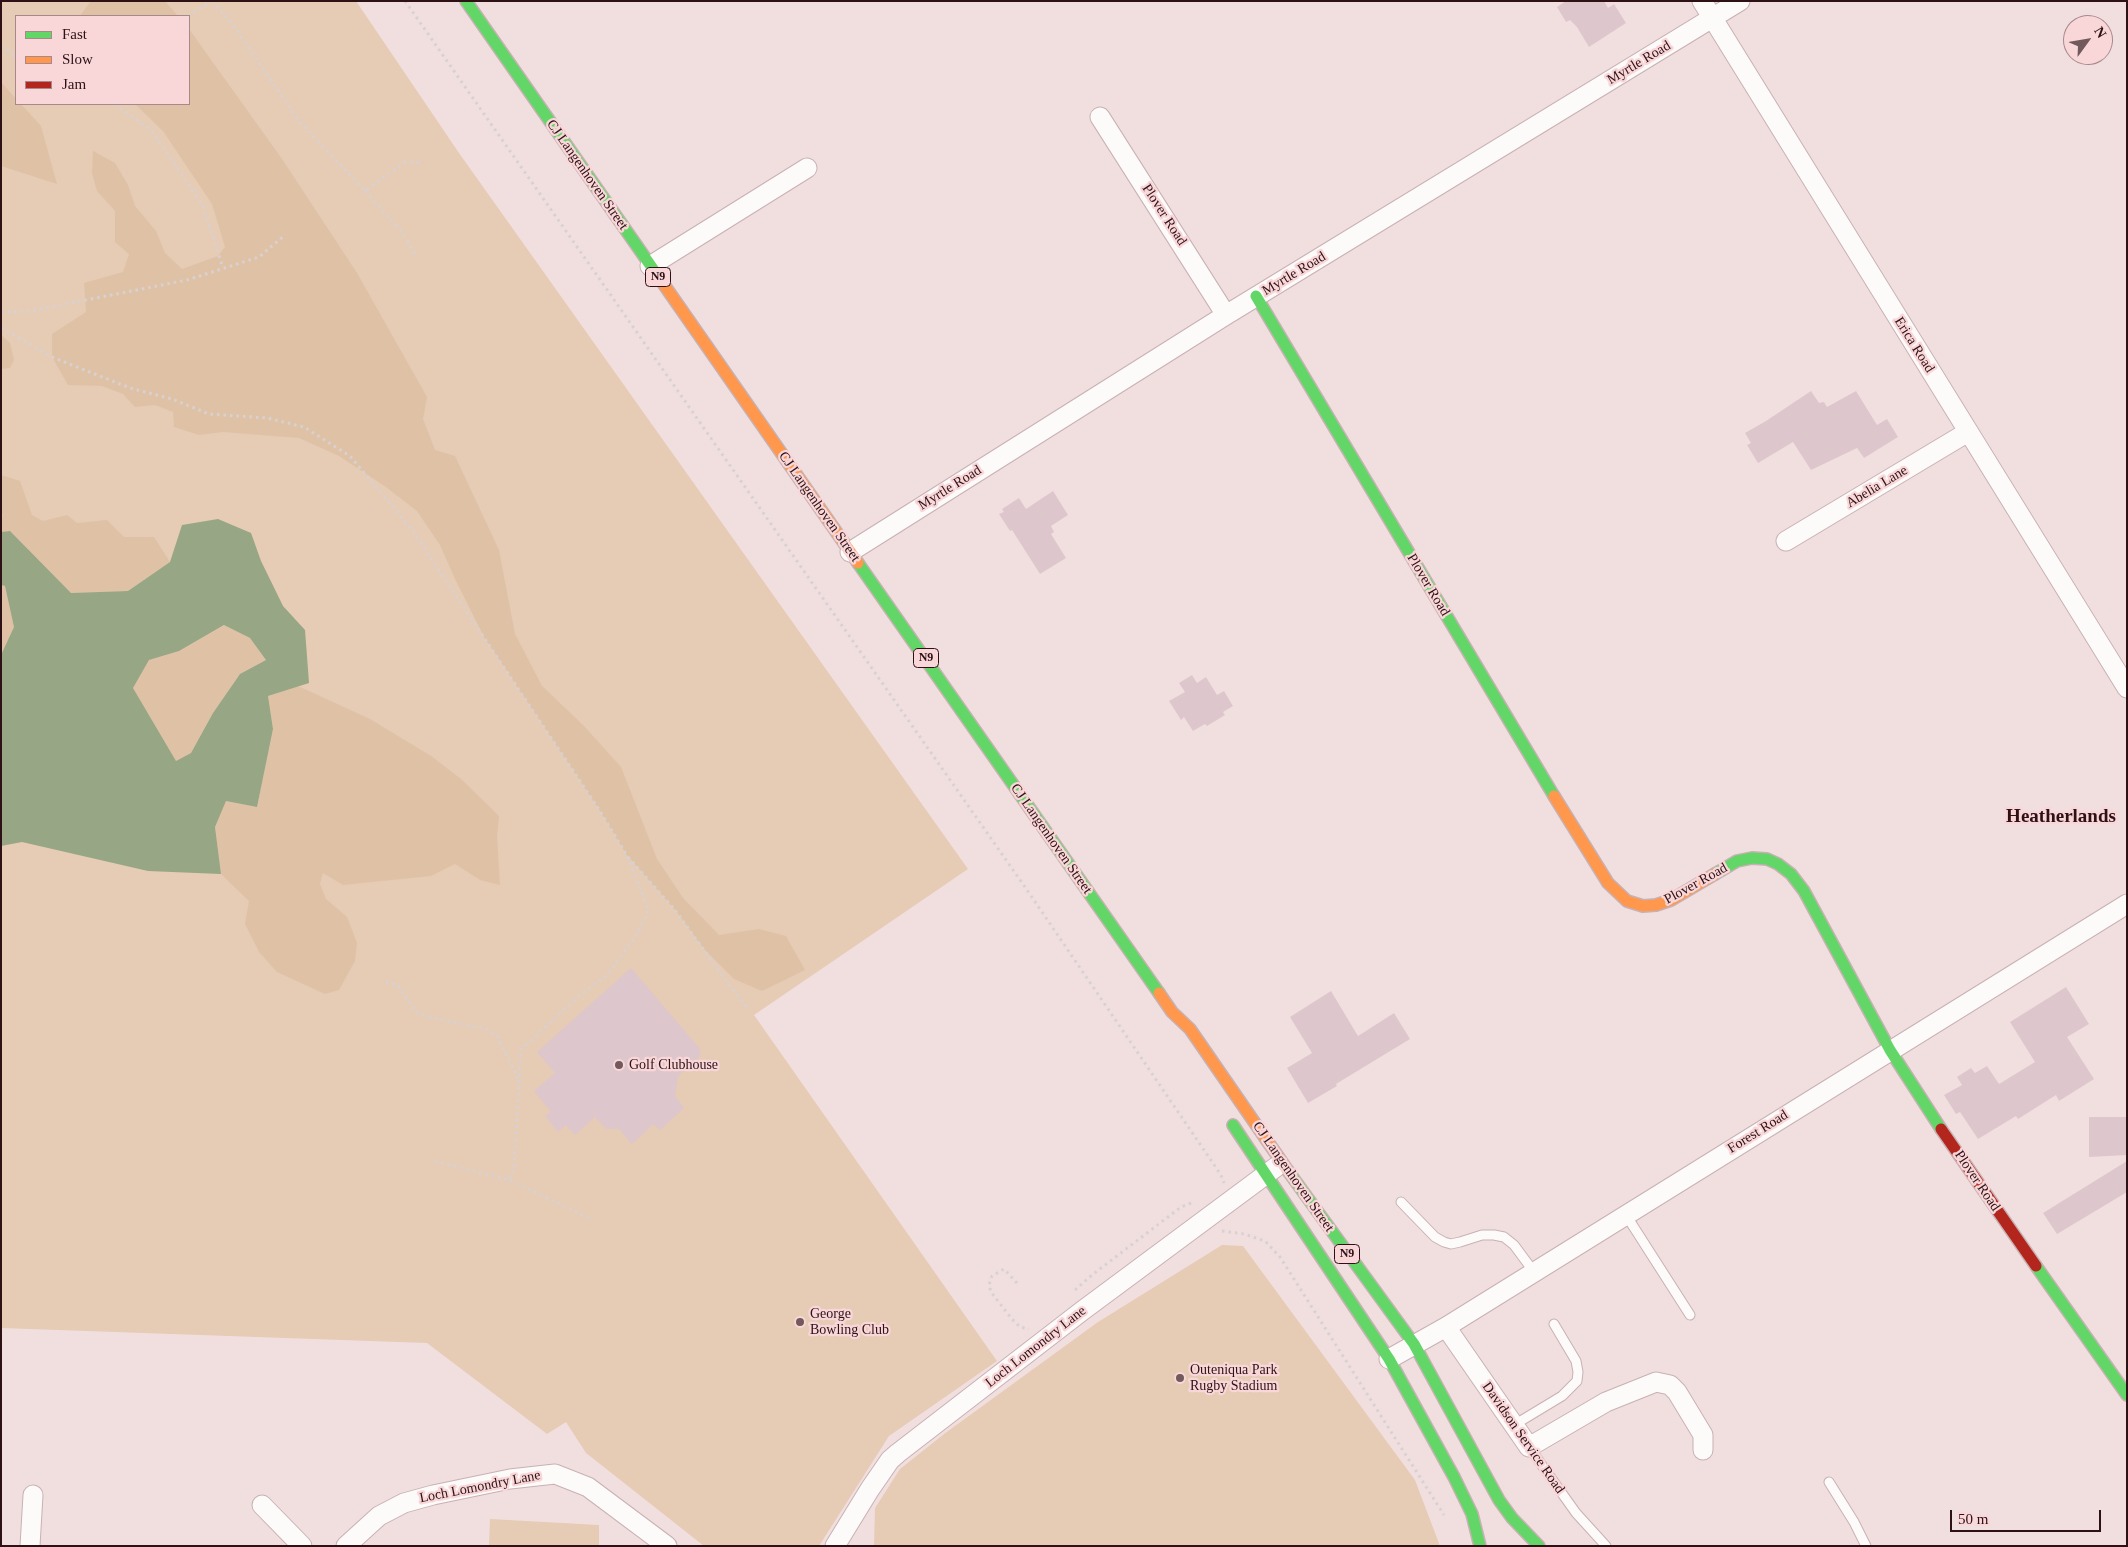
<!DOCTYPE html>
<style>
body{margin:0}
#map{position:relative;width:2128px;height:1547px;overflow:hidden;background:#f1dfe0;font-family:"Times New Roman",serif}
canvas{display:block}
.frame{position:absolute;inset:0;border:2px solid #2e1115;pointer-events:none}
.legend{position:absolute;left:15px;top:15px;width:175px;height:90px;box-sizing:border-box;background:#f9d7d9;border:1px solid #a8888b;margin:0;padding:6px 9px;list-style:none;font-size:15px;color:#2e1115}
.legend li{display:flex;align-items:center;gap:10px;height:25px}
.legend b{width:25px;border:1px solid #a8888b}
.north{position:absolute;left:2063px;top:15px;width:50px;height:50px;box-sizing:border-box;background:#f9d7d9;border:1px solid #a8888b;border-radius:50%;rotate:58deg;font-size:14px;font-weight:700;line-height:20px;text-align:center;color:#2e1115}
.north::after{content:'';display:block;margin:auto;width:18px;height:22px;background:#72595c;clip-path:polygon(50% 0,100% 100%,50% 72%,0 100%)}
.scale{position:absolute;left:1950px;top:1510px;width:151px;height:22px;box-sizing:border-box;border:2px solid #2e1115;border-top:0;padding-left:6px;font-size:15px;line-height:18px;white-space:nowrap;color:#2e1115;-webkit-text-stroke:4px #f9d7d9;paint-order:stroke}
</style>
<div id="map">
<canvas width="2128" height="1547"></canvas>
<div class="frame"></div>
<ul class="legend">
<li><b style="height:6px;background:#63d668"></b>Fast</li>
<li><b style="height:6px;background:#ff974d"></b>Slow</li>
<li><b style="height:6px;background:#b3261e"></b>Jam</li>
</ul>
<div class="north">N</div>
<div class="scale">50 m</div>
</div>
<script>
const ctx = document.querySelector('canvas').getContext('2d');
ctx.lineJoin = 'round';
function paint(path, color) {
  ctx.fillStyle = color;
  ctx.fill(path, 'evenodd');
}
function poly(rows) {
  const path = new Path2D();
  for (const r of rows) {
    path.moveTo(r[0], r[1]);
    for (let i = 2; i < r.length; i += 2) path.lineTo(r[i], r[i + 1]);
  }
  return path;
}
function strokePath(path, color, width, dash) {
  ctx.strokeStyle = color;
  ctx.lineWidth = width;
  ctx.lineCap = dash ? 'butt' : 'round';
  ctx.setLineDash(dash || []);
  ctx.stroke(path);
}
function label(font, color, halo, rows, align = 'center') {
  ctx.font = font + ' "Times New Roman",serif';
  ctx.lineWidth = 4.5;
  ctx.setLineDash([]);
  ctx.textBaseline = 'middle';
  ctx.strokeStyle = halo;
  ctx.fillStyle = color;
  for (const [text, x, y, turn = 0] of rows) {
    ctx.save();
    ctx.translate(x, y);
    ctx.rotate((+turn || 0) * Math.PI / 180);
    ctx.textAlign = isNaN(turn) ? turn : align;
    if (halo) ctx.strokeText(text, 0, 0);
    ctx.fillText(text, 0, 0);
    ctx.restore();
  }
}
const green = poly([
 [1,1,356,1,459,153,968,869,754,1015,997,1361,889,1436,819,1546,704,1546,586,1453,566,1422,547,1434,427,1343,1,1328],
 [16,16,189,16,189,104,16,104],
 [1222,1245,1243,1246,1415,1480,1440,1546,874,1546,875,1508,900,1469,944,1434,1098,1322],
 [490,1519,599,1525,599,1546,489,1546]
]);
const forest = poly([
 [91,1,165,1,178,16,80,16],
 [189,29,282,159,357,273,427,397,423,419,435,450,455,456,499,550,515,634,542,686,583,725,621,767,657,859,683,898,719,935,759,929,786,936,805,970,762,991,734,979,704,949,675,910,626,854,600,811,484,637,456,581,440,545,417,511,386,487,339,456,299,438,223,432,199,435,174,427,173,412,155,405,135,407,123,394,102,386,68,385,52,357,52,334,86,312,84,283,123,272,129,254,115,242,115,211,97,191,92,173,93,151,115,163,128,185,135,206,156,231,165,253,182,269,218,256,225,247,212,204,163,131,135,104,189,104],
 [1,82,16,99,16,104,21,104,41,126,57,184,1,166],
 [1,335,10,343,14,360,10,368,1,369],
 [1,475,20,481,32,515,43,521,67,515,77,523,107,520,124,537,154,537,170,562,128,591,71,593,10,531,1,532,1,516,4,516,1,514],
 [1,585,5,586,14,627,1,655],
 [225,625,250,638,266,660,240,674,213,713,191,753,176,761,133,688,149,660,179,651],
 [298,686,370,719,431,756,461,779,499,816,497,836,500,885,480,880,455,864,431,876,343,885,323,873,320,884,326,899,347,917,357,943,355,961,339,990,325,994,277,972,259,952,245,924,249,901,221,874,215,827,226,801,257,807,273,729,268,696]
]);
const water = poly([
 [218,519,251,533,261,561,283,606,305,630,309,683,268,696,273,729,257,807,226,801,215,827,221,874,148,871,22,842,1,846,1,655,14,627,5,586,1,585,1,532,10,531,71,593,128,591,170,562,182,525],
 [224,625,250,638,266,660,240,674,213,713,191,753,176,761,133,688,149,660,179,651]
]);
const building = poly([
 [1566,1,1604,1,1608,8,1614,4,1626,23,1589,47,1577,27,1570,20,1566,22,1557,7],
 [1811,391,1819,403,1824,402,1827,407,1856,391,1877,425,1887,419,1898,437,1864,458,1857,448,1811,470,1793,442,1758,463,1747,445,1751,443,1745,433,1766,421],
 [1053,491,1068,515,1051,526,1054,532,1051,534,1066,558,1040,574,1012,530,1010,531,999,514,1004,512,1002,509,1019,498,1026,509],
 [1192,675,1197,683,1206,677,1217,695,1224,691,1233,706,1223,712,1225,715,1207,726,1205,724,1193,731,1184,717,1181,720,1169,701,1185,692,1179,683],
 [631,968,700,1049,700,1056,678,1076,675,1096,684,1108,660,1130,653,1124,632,1144,619,1129,606,1129,595,1117,575,1135,566,1125,558,1132,545,1116,551,1112,534,1091,555,1073,537,1052],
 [2066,987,2089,1024,2067,1037,2094,1079,2059,1101,2056,1095,2018,1119,2016,1116,1978,1139,1960,1112,1956,1114,1944,1095,1962,1085,1957,1077,1971,1068,1975,1073,1987,1066,1999,1084,2035,1062,2010,1022],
 [1331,991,1358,1036,1394,1013,1410,1039,1336,1084,1337,1086,1308,1103,1287,1068,1312,1053,1290,1017],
 [2089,1117,2127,1117,2127,1155,2089,1157],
 [2127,1161,2127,1192,2057,1234,2043,1213]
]);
const path = poly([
 [212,1,231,22,299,121,365,191,405,162,423,163],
 [405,1,1025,887,1221,1175,1224,1183],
 [188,16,212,1],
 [1,46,16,56],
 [115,104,151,130,203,206,223,268],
 [365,191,403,233,416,257],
 [1,312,30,311,187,280,259,257,285,235],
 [1,328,52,357,130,388,172,399,209,414,267,418,304,427,350,456,412,530,600,811,626,854,649,910,638,933,607,975,576,998,521,1050,514,1168,509,1180],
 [628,857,675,910,732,989,749,1010],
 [386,982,397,984,416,1012,429,1017,486,1029,497,1036,519,1080],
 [435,1161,509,1180,593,1220],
 [1222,1231,1244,1234,1265,1241,1280,1257,1444,1515],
 [1017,1283,1004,1269,992,1276,989,1285,991,1292,1011,1318,1020,1327,1029,1329],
 [1075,1290,1092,1275,1181,1207,1194,1202]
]);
const lane = poly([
 [1401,1202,1435,1237,1444,1242,1451,1244,1460,1242,1482,1235,1494,1235,1504,1237,1514,1245,1534,1272],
 [1626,1215,1690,1315],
 [1514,1425,1562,1396,1577,1381,1578,1372,1576,1361,1554,1324],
 [1529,1447,1576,1513,1606,1546],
 [1829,1482,1854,1522,1866,1546]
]);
const street = poly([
 [1702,1,2127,688],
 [1100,117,1226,315],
 [650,266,807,168],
 [1786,541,1968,432],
 [850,552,1226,315,1740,1],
 [1446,1327,1529,1447,1606,1402,1656,1382,1670,1385,1677,1392,1703,1435,1703,1450],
 [1389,1359,1446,1327,2127,904],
 [262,1505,302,1546],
 [30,1546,33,1495],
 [346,1546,379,1516,404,1503,433,1495,510,1479,555,1474,588,1487,667,1546],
 [835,1546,870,1489,890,1460,898,1453,1082,1311,1276,1167]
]);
const fast = poly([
 [466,1,660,279],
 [1256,296,1554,796],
 [858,563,1159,993],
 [1715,874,1737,861,1752,858,1767,859,1778,864,1791,874,1804,891,1890,1050,1941,1129],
 [1233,1125,1389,1359,1454,1477,1472,1514,1480,1546],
 [1288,1171,1414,1344,1499,1500,1512,1518,1539,1546],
 [2036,1266,2127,1395]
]);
const slow = poly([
 [660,279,858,563],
 [1554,796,1608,883,1627,901,1643,906,1656,905,1671,900,1715,874],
 [1159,993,1172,1012,1190,1029,1288,1171]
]);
const jam = poly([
 [1941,1129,2036,1266]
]);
const markers = [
 [619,1065,5,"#72595c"],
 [800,1322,5,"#72595c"],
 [1180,1378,5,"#72595c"]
];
const shields = [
 [658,277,25],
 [926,658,25],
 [1347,1254,25]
];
const shieldNames = [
 ["N9",658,277],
 ["N9",926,658],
 ["N9",1347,1254]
];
const streetNames = [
 ["Myrtle Road",1639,63,-31],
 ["CJ Langenhoven Street",587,175,55],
 ["Plover Road",1164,215,57],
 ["Myrtle Road",1294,274,-31],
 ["Erica Road",1914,345,58],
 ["Abelia Lane",1877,487,-31],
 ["Myrtle Road",950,488,-32],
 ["CJ Langenhoven Street",819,507,55],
 ["Plover Road",1428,585,59],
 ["CJ Langenhoven Street",1051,839,55],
 ["Plover Road",1696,884,-29],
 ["Forest Road",1758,1132,-32],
 ["CJ Langenhoven Street",1293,1177,55],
 ["Plover Road",1977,1181,56],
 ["Loch Lomondry Lane",1036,1347,-38],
 ["Davidson Service Road",1523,1438,55],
 ["Loch Lomondry Lane",480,1487,-11]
];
const poiNames = [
 ["Golf Clubhouse",629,1065],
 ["George",810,1314],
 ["Bowling Club",810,1330],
 ["Outeniqua Park",1190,1370],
 ["Rugby Stadium",1190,1386]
];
const districtNames = [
 ["Heatherlands",2061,817]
];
paint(green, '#e6cbb5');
paint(forest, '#dfc2a6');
paint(water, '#97a684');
paint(building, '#dec6cd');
strokePath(lane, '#c8b1b3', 11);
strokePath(street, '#c8b1b3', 21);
strokePath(fast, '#c8b1b3', 14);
strokePath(slow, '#c8b1b3', 14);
strokePath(jam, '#c8b1b3', 14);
strokePath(path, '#d8d1d2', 3, [2.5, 4]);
strokePath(lane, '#fdfafa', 9);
strokePath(street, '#fdfafa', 19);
strokePath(fast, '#63d668', 11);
strokePath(slow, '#ff974d', 11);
strokePath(jam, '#b3261e', 11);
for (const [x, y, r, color] of markers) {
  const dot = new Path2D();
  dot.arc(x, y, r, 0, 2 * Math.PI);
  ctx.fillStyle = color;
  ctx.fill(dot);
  strokePath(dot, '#f9d7d9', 2);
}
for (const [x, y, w] of shields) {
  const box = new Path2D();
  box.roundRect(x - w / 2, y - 9.5, w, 19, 4);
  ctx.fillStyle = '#f9d7d9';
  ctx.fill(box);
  strokePath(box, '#2e1115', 1);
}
label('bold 12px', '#2e1115', null, shieldNames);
label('14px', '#2e1115', '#f9d7d9', streetNames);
label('14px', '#2e1115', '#f9d7d9', poiNames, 'left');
label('bold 19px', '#2e1115', '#f9d7d9', districtNames);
</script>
